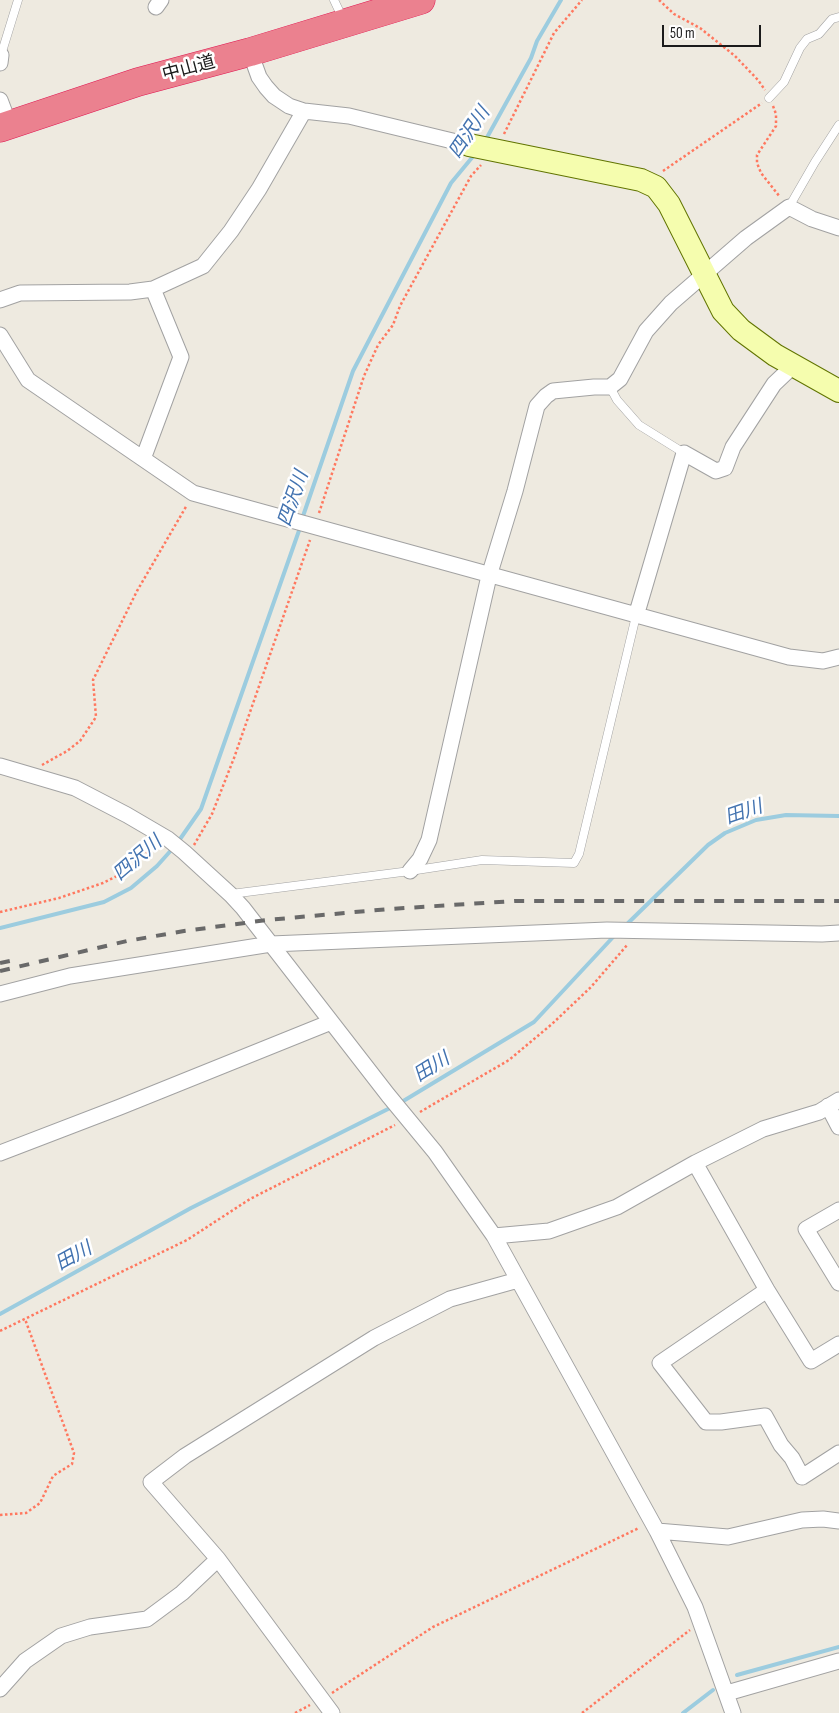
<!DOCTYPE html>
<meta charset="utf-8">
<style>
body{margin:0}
#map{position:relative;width:839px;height:1713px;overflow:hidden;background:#eeeae0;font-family:"Sofia Sans Condensed",sans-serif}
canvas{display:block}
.scale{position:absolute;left:662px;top:25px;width:99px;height:22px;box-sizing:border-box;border:2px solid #1b1b1b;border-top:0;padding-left:6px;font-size:15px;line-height:18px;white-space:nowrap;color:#1b1b1b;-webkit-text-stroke:4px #fff;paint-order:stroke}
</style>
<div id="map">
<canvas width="839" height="1713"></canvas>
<div class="scale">50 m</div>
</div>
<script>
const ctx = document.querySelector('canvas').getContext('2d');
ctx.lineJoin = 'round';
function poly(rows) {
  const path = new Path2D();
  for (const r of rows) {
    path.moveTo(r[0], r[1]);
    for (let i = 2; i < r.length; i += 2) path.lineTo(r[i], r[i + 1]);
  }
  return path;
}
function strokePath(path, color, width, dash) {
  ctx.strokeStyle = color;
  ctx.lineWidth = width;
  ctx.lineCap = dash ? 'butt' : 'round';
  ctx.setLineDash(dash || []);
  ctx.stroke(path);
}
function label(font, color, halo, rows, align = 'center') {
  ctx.font = font + ' "Sofia Sans Condensed","Noto Sans JP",sans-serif';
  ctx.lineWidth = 5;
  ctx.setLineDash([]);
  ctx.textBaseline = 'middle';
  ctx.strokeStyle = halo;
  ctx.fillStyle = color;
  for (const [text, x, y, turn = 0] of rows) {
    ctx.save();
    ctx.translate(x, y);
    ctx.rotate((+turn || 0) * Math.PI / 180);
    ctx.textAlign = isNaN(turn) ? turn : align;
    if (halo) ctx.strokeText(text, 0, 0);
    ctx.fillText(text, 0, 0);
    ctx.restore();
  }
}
const stream = poly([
 [485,141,531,58,537,41,561,0],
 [302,519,353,371,451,183,475,154],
 [178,842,201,809,301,525],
 [624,927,708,845,725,833,756,820,786,815,839,816],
 [0,928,104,902,131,888,157,866,174,847],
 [400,1103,534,1022,615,935],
 [0,1314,191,1208,394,1106],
 [737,1675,839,1647],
 [683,1713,713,1690]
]);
const path = poly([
 [659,0,674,14,700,28,735,56,758,80,765,90],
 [773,106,776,114,776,126,757,155,757,163,761,173,780,197],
 [504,134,554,33,582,0],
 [663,171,762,103],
 [319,513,364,376,378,345,393,325,400,306,471,176,481,165],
 [42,765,67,751,80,741,96,717,93,680,137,591,187,505],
 [194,845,212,814,234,758,310,540],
 [0,912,59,898,103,883,121,874,143,857,154,845],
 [420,1112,509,1060,552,1024,591,987,628,944],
 [0,1331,187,1240,250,1199,395,1125],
 [0,1515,26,1513,40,1503,53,1476,72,1464,74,1453,25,1319],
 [332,1693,433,1627,639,1528],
 [295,1713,310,1705],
 [582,1713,690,1630]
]);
const lane = poly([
 [334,0,343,19],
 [0,55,1,55,18,0],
 [769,98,784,82,800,48,807,39,819,34,832,19,839,17],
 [789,207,815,162,839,125],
 [610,387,617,400,639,425,684,453],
 [231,894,410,871,482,860,574,863,579,854,636,616]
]);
const street = poly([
 [156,7,161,0],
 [250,52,259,77,266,87,274,96,289,106,304,111,349,116,469,145],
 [0,63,1,55],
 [0,100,9,124],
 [0,300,20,293,130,292,153,289,203,266,231,231,259,189,304,111],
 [0,335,28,380,193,493,789,657,823,661,839,657],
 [143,459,181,357,153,289],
 [636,616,684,453,716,471,725,468,733,447,774,384,794,365],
 [0,766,75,788,127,815,168,839,184,852,231,895,243,908,388,1095,435,1152,494,1236,657,1531,695,1607,733,1713],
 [410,871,420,859,429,840,489,576,515,491,537,406,546,396,553,391,594,387,610,387,620,379,646,331,671,303,746,238,789,207,812,219,839,228],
 [0,994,70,976,271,944,607,930,822,934,839,933],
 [828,1106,839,1127],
 [0,1153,120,1107,331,1022],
 [695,1163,767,1290,811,1361,839,1344],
 [839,1210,806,1229,839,1283],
 [494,1236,549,1231,617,1207,695,1163,763,1129,819,1112,839,1100],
 [767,1290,660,1363,706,1422,721,1422,765,1416,781,1445,792,1458,802,1477,839,1453],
 [657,1531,728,1537,802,1520,823,1519,839,1521],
 [0,1689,25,1661,61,1636,90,1627,147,1619,182,1593,218,1559],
 [727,1693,839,1661],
 [332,1713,218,1559,151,1482,185,1456,374,1338,450,1299,518,1280]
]);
const secondary = poly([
 [469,145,641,180,656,187,669,204,723,311,741,330,775,355,839,391]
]);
const highway = poly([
 [0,128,138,82,250,52,421,0]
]);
const rail = poly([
 [0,963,19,959],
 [0,971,127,941,184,931,267,920,389,909,515,901,839,901]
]);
const streetNames = [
 ["中山道",189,69,-15]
];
const waterNames = [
 ["四沢川",470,133,-56],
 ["四沢川",294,499,-71],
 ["田川",744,813,-19],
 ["四沢川",138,859,-41],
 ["田川",432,1068,-32],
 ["田川",74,1257,-29]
];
strokePath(stream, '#9cccdf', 4);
strokePath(lane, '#a2a2a2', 9);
strokePath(street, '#a2a2a2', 17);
strokePath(secondary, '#617400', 24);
strokePath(highway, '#e01852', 29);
strokePath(path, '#ff785f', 2.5, [2.5, 2.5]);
strokePath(lane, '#fff', 8);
strokePath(street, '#fff', 15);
strokePath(secondary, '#f5fdae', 22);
strokePath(highway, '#eb818f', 28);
strokePath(rail, '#696969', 4, [10, 10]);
label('18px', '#1b1b1b', '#fff', streetNames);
label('italic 19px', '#4373b0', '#fff', waterNames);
</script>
